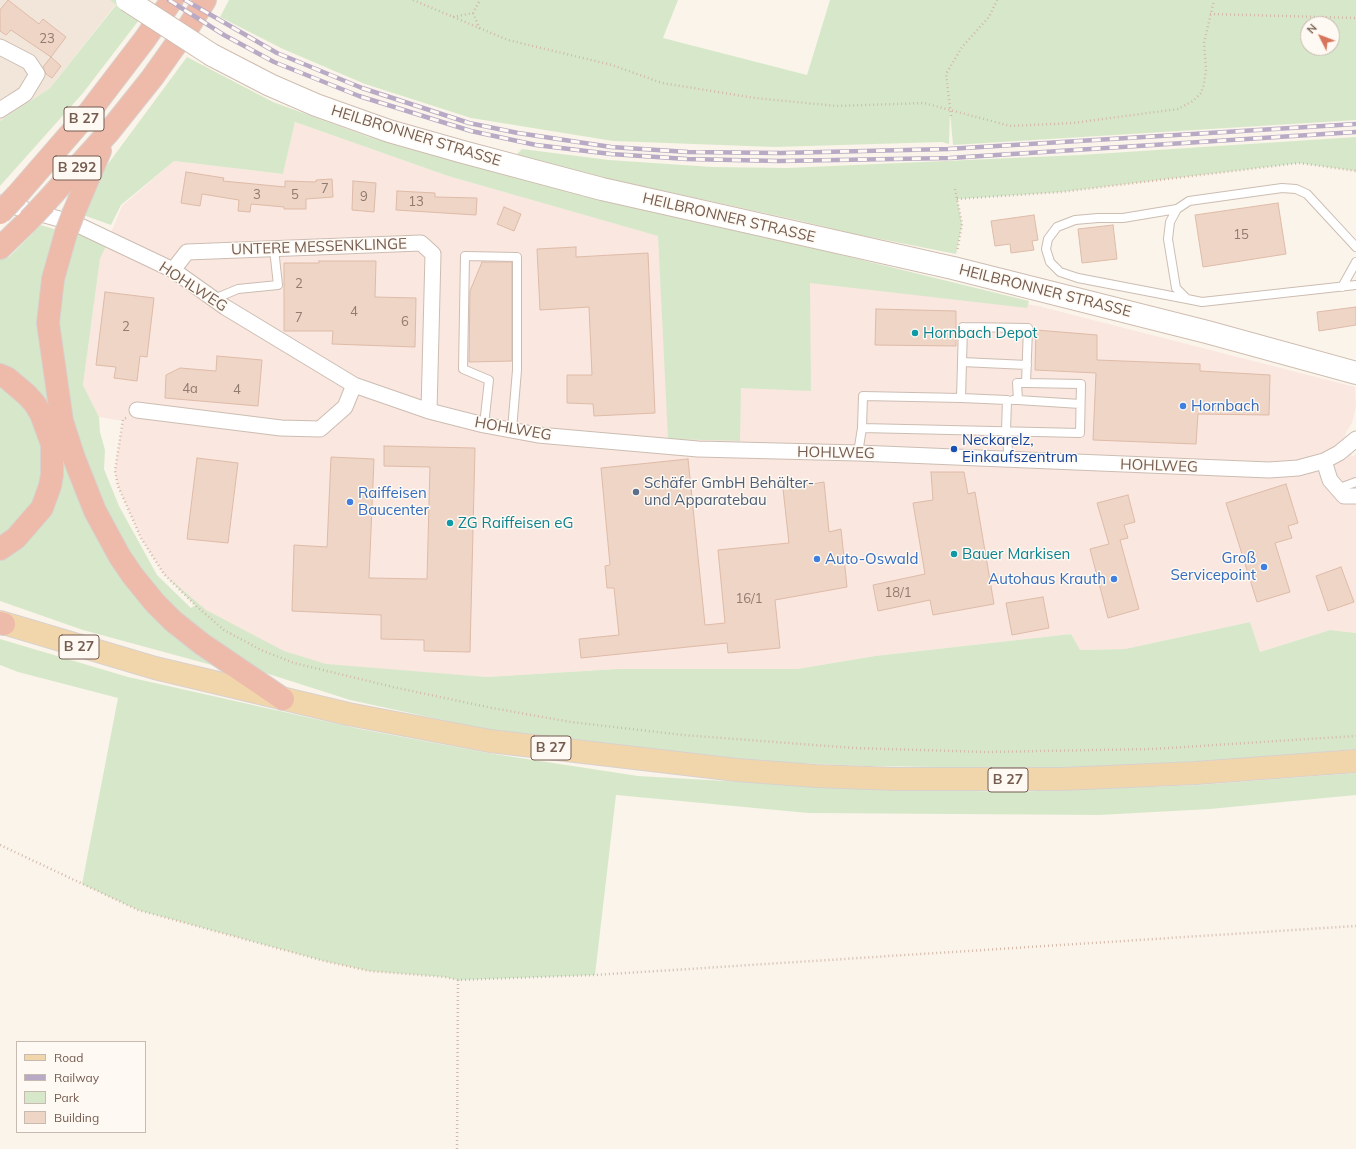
<!DOCTYPE html>
<meta charset="utf-8">
<style>
body{margin:0}
#map{position:relative;width:1356px;height:1149px;overflow:hidden;background:#fbf4eb;font-family:Mulish,sans-serif}
canvas{display:block}
.legend{position:absolute;left:16px;top:1041px;width:130px;height:92px;box-sizing:border-box;background:#fef9f2;border:1px solid #c7bab1;margin:0;padding:5px 7px;list-style:none;font-size:12px;color:#745c50}
.legend li{display:flex;align-items:center;gap:8px;height:20px}
.legend b{width:20px;border:1px solid #c7bab1}
.north{position:absolute;left:1300px;top:16px;width:40px;height:40px;box-sizing:border-box;background:#fef9f2;border:1px solid #c7bab1;border-radius:50%;rotate:312deg;font-size:11px;font-weight:700;line-height:16px;text-align:center;color:#745c50}
.north::after{content:'';display:block;margin:auto;width:14px;height:18px;background:#d8765d;clip-path:polygon(50% 0,100% 100%,50% 72%,0 100%)}
</style>
<div id="map">
<canvas width="1356" height="1149"></canvas>
<ul class="legend">
<li><b style="height:5px;background:#f2d6ab"></b>Road</li>
<li><b style="height:5px;background:#b8aac5"></b>Railway</li>
<li><b style="height:11px;background:#d7e8ca"></b>Park</li>
<li><b style="height:11px;background:#eed5c6"></b>Building</li>
</ul>
<div class="north">N</div>
</div>
<script>
const ctx = document.querySelector('canvas').getContext('2d');
ctx.lineJoin = 'round';
function paint(path, color) {
  ctx.fillStyle = color;
  ctx.fill(path, 'evenodd');
}
function poly(rows) {
  const path = new Path2D();
  for (const r of rows) {
    path.moveTo(r[0], r[1]);
    for (let i = 2; i < r.length; i += 2) path.lineTo(r[i], r[i + 1]);
  }
  return path;
}
function strokePath(path, color, width, dash) {
  ctx.strokeStyle = color;
  ctx.lineWidth = width;
  ctx.lineCap = dash ? 'butt' : 'round';
  ctx.setLineDash(dash || []);
  ctx.stroke(path);
}
function label(font, color, halo, rows, align = 'center') {
  ctx.font = font + ' Mulish,sans-serif';
  ctx.lineWidth = 3;
  ctx.setLineDash([]);
  ctx.textBaseline = 'middle';
  ctx.strokeStyle = halo;
  ctx.fillStyle = color;
  for (const [text, x, y, turn = 0] of rows) {
    ctx.save();
    ctx.translate(x, y);
    ctx.rotate((+turn || 0) * Math.PI / 180);
    ctx.textAlign = isNaN(turn) ? turn : align;
    if (halo) ctx.strokeText(text, 0, 0);
    ctx.fillText(text, 0, 0);
    ctx.restore();
  }
}
const residential = poly([
 [0,0,110,0,116,4,50,88,0,121]
]);
const commercial = poly([
 [295,122,448,176,659,236,922,289,1038,306,1355,387,1356,406,1352,423,1345,434,1352,457,1356,454,1356,633,1330,630,1260,652,1250,622,1125,649,1079,650,1071,634,875,656,797,669,617,669,487,677,294,663,224,630,164,574,141,538,118,486,115,471,123,421,99,417,83,385,100,259,122,206,174,161,283,174]
]);
const green = poly([
 [110,0,127,0,116,5,139,20,83,93,0,186,0,121,50,88,116,5],
 [229,0,678,0,663,38,807,75,830,0,1356,0,1356,120,953,145,950,112,949,144,942,142,775,147,613,141,471,118,365,84,283,49,220,17],
 [1308,24,1332,24,1332,48,1308,48],
 [187,57,273,102,369,137,462,162,1029,301,1027,308,810,283,811,391,741,388,740,441,668,439,658,236,448,176,295,122,283,174,174,161,121,205,111,225,83,215,99,176],
 [1356,137,1356,171,1299,163,1061,192,957,199,962,224,956,254,850,233,801,221,513,158,522,149,609,160,713,167,787,168,1080,155],
 [41,225,60,231,75,231,109,239,100,259,83,385,99,417,100,432,105,450,104,469,119,506,157,575,191,608,195,605,164,574,206,610,284,651,326,664,487,677,617,669,797,669,875,656,1071,634,1080,650,1125,649,1250,622,1260,652,1330,630,1356,633,1356,749,1182,764,1069,769,864,766,753,761,493,731,350,700,253,669,221,656,102,543,219,667,83,630,0,601,0,558,52,475,0,549,0,248,9,257],
 [0,639,128,677,360,729,494,754,638,776,831,787,1011,792,1198,785,1356,773,1356,795,1210,809,1099,815,808,813,616,795,595,975,458,980,445,977,369,971,324,961,138,910,82,884,118,698,18,672,0,665]
]);
const building = poly([
 [8,0,39,24,43,19,66,37,51,57,11,30,6,35,0,31,0,10,8,0],
 [51,57,61,66,52,78,46,74,43,67,51,57],
 [186,172,224,178,223,181,285,187,285,181,316,182,316,180,332,179,333,197,306,199,306,209,284,209,284,207,251,204,250,212,238,211,239,200,202,194,200,206,181,203,186,172],
 [353,181,376,183,374,212,352,210,353,181],
 [397,191,435,193,435,197,477,198,476,215,396,210,397,191],
 [1278,203,1286,254,1203,267,1195,215,1278,203],
 [504,207,521,214,514,231,497,224,504,207],
 [1034,215,1038,240,1032,241,1034,250,1011,253,1010,244,995,246,991,221,1034,215],
 [1113,225,1117,259,1082,263,1078,229,1113,225],
 [576,247,576,257,648,253,655,413,594,416,593,404,567,403,567,375,592,375,589,307,540,310,537,249,576,247],
 [319,261,376,261,375,297,416,298,415,347,332,344,333,331,284,331,284,263,319,263,319,261],
 [482,262,512,262,512,361,469,362,470,291,482,262],
 [105,292,154,298,147,357,140,356,137,381,114,378,116,367,96,365,105,292],
 [1356,307,1356,325,1319,331,1317,312,1356,307],
 [876,309,956,311,956,346,875,345,876,309],
 [1036,330,1097,335,1097,360,1200,364,1200,371,1270,375,1269,415,1198,414,1196,444,1093,440,1096,373,1035,370,1036,330],
 [217,356,262,360,258,406,165,398,166,375,180,368,216,371,217,356],
 [384,446,475,448,470,652,424,651,424,640,381,639,381,615,292,611,294,545,327,547,331,457,374,459,369,578,427,579,430,467,384,466,384,446],
 [197,458,238,463,228,543,187,539,197,458],
 [688,459,705,625,725,623,718,550,789,543,783,489,824,482,829,532,841,529,847,587,775,600,780,648,728,653,727,643,581,658,579,639,619,635,614,588,607,588,605,566,610,565,601,468,688,459],
 [931,472,964,472,968,494,975,492,994,604,933,615,930,600,878,611,873,585,925,574,913,503,933,500,931,472],
 [1286,484,1298,523,1288,526,1292,538,1275,543,1290,592,1257,602,1226,503,1286,484],
 [1128,495,1135,522,1124,525,1128,538,1120,540,1139,609,1108,618,1090,549,1109,544,1097,503,1128,495],
 [1341,567,1354,602,1328,611,1316,576,1341,567],
 [1043,597,1049,628,1012,635,1006,603,1043,597]
]);
const path = poly([
 [413,0,508,40,612,65,662,83,755,98,837,106,924,103,1010,126,1073,123,1178,109,1193,101,1201,93,1204,84,1206,69,1204,43,1214,0],
 [473,13,480,29],
 [1210,14,1356,18],
 [453,17,473,13,480,0],
 [951,116,946,74,962,47,989,17,997,0],
 [955,189,962,224,957,252],
 [957,199,1061,192,1299,163,1356,171],
 [126,418,123,419,115,471,118,486,141,538,164,574,195,605,224,630,261,650,294,663,393,687,492,708,571,722,683,735,854,748,987,752,1152,749,1356,736],
 [0,845,138,910,324,961,369,971,445,977,458,980],
 [457,1149,458,980,595,975,1356,926]
]);
const lane = poly([
 [1177,209,1170,222,1168,239,1176,288,1187,299,1202,302,1356,285],
 [1342,287,1356,262],
 [214,299,238,289,278,285,274,249],
 [1187,299,1078,278,1060,272,1050,262,1046,249,1048,239,1057,227,1075,220,1098,218,1123,218,1177,209,1189,201,1282,188,1296,189,1307,194,1356,247],
 [963,327,1028,328,1026,383,1081,384,1080,433,862,428,863,396,961,398,963,327],
 [962,362,1027,365],
 [961,398,1007,400,1006,431,1009,459],
 [1013,400,1018,400,1017,383,1026,383],
 [1018,400,1080,404],
 [484,425,489,380,463,369,465,256,517,257,517,370,512,430],
 [858,453,862,428],
 [1337,489,1356,482]
]);
const street = poly([
 [0,47,29,62,37,74,25,94,0,110],
 [1,203,74,223,173,270,225,307,354,385,429,411,484,425,538,435,698,449,858,453,1269,470,1298,468,1324,461,1339,453,1356,439],
 [173,270,187,252,421,243,433,254,429,411],
 [137,410,281,428,320,429,345,407,354,385],
 [1324,461,1330,480,1344,496,1356,496]
]);
const secondary = poly([
 [212,55,270,85,316,105,389,131,463,152,602,189,953,268,1207,332,1356,373]
]);
const primary = poly([
 [0,622,155,668,348,714,490,741,737,770,816,776,896,779,1062,779,1196,773,1356,761]
]);
const highway = poly([
 [17,195,90,111,145,39,172,0],
 [45,203,108,133,152,78,189,26,205,0],
 [74,212,100,151],
 [66,233,53,279,48,323,62,421,74,458,95,511,120,557,133,576,155,603,173,621,202,644,283,699],
 [0,248,29,220],
 [0,375,7,378,27,395,35,404,41,414,52,444,52,475,50,486,42,508,16,538,0,549],
 [0,623,4,624]
]);
const rail = poly([
 [169,0,224,35,274,62,359,96,471,131,536,145,611,154,687,159,779,161,950,158,1356,132],
 [185,0,277,53,362,88,469,123,518,133,611,147,688,152,781,153,948,149,1356,124]
]);
const secondaryBridge = poly([
 [127,0,212,55]
]);
const highwayBridge = poly([
 [0,213,17,195],
 [29,220,45,203],
 [66,233,74,212]
]);
const markers = [
 [915,333,4,"#0f9aa8"],
 [1183,406,4,"#3f7fe0"],
 [954,449,4,"#1a4fb4"],
 [636,492,4,"#5c6f8a"],
 [350,502,4,"#3f7fe0"],
 [450,523,4,"#0f9aa8"],
 [954,554,4,"#0f9aa8"],
 [817,559,4,"#3f7fe0"],
 [1264,567,4,"#3f7fe0"],
 [1114,579,4,"#3f7fe0"]
];
const numberNames = [
 ["23",47,39],
 ["7",325,189],
 ["3",257,195],
 ["5",295,195],
 ["9",364,197],
 ["13",416,202],
 ["15",1241,235],
 ["2",299,284],
 ["4",354,312],
 ["7",299,318],
 ["6",405,322],
 ["2",126,327],
 ["4a",190,389],
 ["4",237,390],
 ["18/1",898,593],
 ["16/1",749,599]
];
const shields = [
 [84,119,40],
 [77,168,48],
 [79,647,40],
 [551,748,40],
 [1008,780,40]
];
const shieldNames = [
 ["B 27",84,119],
 ["B 292",77,168],
 ["B 27",79,647],
 ["B 27",551,748],
 ["B 27",1008,780]
];
const streetNames = [
 ["HEILBRONNER STRASSE",416,136,17],
 ["HEILBRONNER STRASSE",729,218,13],
 ["UNTERE MESSENKLINGE",319,247,-2],
 ["HOHLWEG",193,287,33],
 ["HEILBRONNER STRASSE",1045,291,14],
 ["HOHLWEG",513,429,10],
 ["HOHLWEG",836,453,1],
 ["HOHLWEG",1159,466,2]
];
const cultureNames = [
 ["Hornbach Depot",923,333],
 ["ZG Raiffeisen eG",458,523],
 ["Bauer Markisen",962,554]
];
const shopNames = [
 ["Hornbach",1191,406],
 ["Raiffeisen",358,493],
 ["Baucenter",358,510],
 ["Groß",1256,558,"right"],
 ["Servicepoint",1256,575,"right"],
 ["Auto-Oswald",825,559],
 ["Autohaus Krauth",1106,579,"right"]
];
const transitNames = [
 ["Neckarelz,",962,440],
 ["Einkaufszentrum",962,457]
];
const serviceNames = [
 ["Schäfer GmbH Behälter-",644,483],
 ["und Apparatebau",644,500]
];
paint(residential, '#f2e6da');
paint(commercial, '#fae7e0');
paint(green, '#d7e8ca');
paint(building, '#eed5c6');
strokePath(building, '#dfbba8', 1);
strokePath(lane, '#ccbdb2', 10);
strokePath(street, '#ccbdb2', 17);
strokePath(secondary, '#cfbdb0', 24);
strokePath(primary, '#d8d1ce', 24);
strokePath(highway, '#d8d1ce', 24);
strokePath(path, '#d3b8a8', 2.5, [1, 3]);
strokePath(lane, '#fff', 8);
strokePath(street, '#fff', 15);
strokePath(secondary, '#fff', 22);
strokePath(primary, '#f2d6ab', 22);
strokePath(highway, '#eebaa9', 22);
strokePath(rail, '#b8aac5', 4.5);
strokePath(rail, '#fef9f2', 3, [9]);
strokePath(secondaryBridge, '#cfbdb0', 24, []);
strokePath(highwayBridge, '#d8d1ce', 24, []);
strokePath(secondaryBridge, '#fff', 22);
strokePath(highwayBridge, '#eebaa9', 22);
for (const [x, y, r, color] of markers) {
  const dot = new Path2D();
  dot.arc(x, y, r, 0, 2 * Math.PI);
  ctx.fillStyle = color;
  ctx.fill(dot);
  strokePath(dot, '#fef9f2', 1.5);
}
label('13px', '#927a6e', null, numberNames);
for (const [x, y, w] of shields) {
  const box = new Path2D();
  box.roundRect(x - w / 2, y - 12, w, 24, 3);
  ctx.fillStyle = '#fef9f2';
  ctx.fill(box);
  strokePath(box, '#745c50', 1);
}
label('bold 14px', '#745c50', null, shieldNames);
label('15px', '#745c50', '#fef9f2', streetNames);
label('15px', '#0d838f', '#fef9f2', cultureNames, 'left');
label('15px', '#366cbe', '#fef9f2', shopNames, 'left');
label('15px', '#164399', '#fef9f2', transitNames, 'left');
label('15px', '#4e5e75', '#fef9f2', serviceNames, 'left');
</script>
